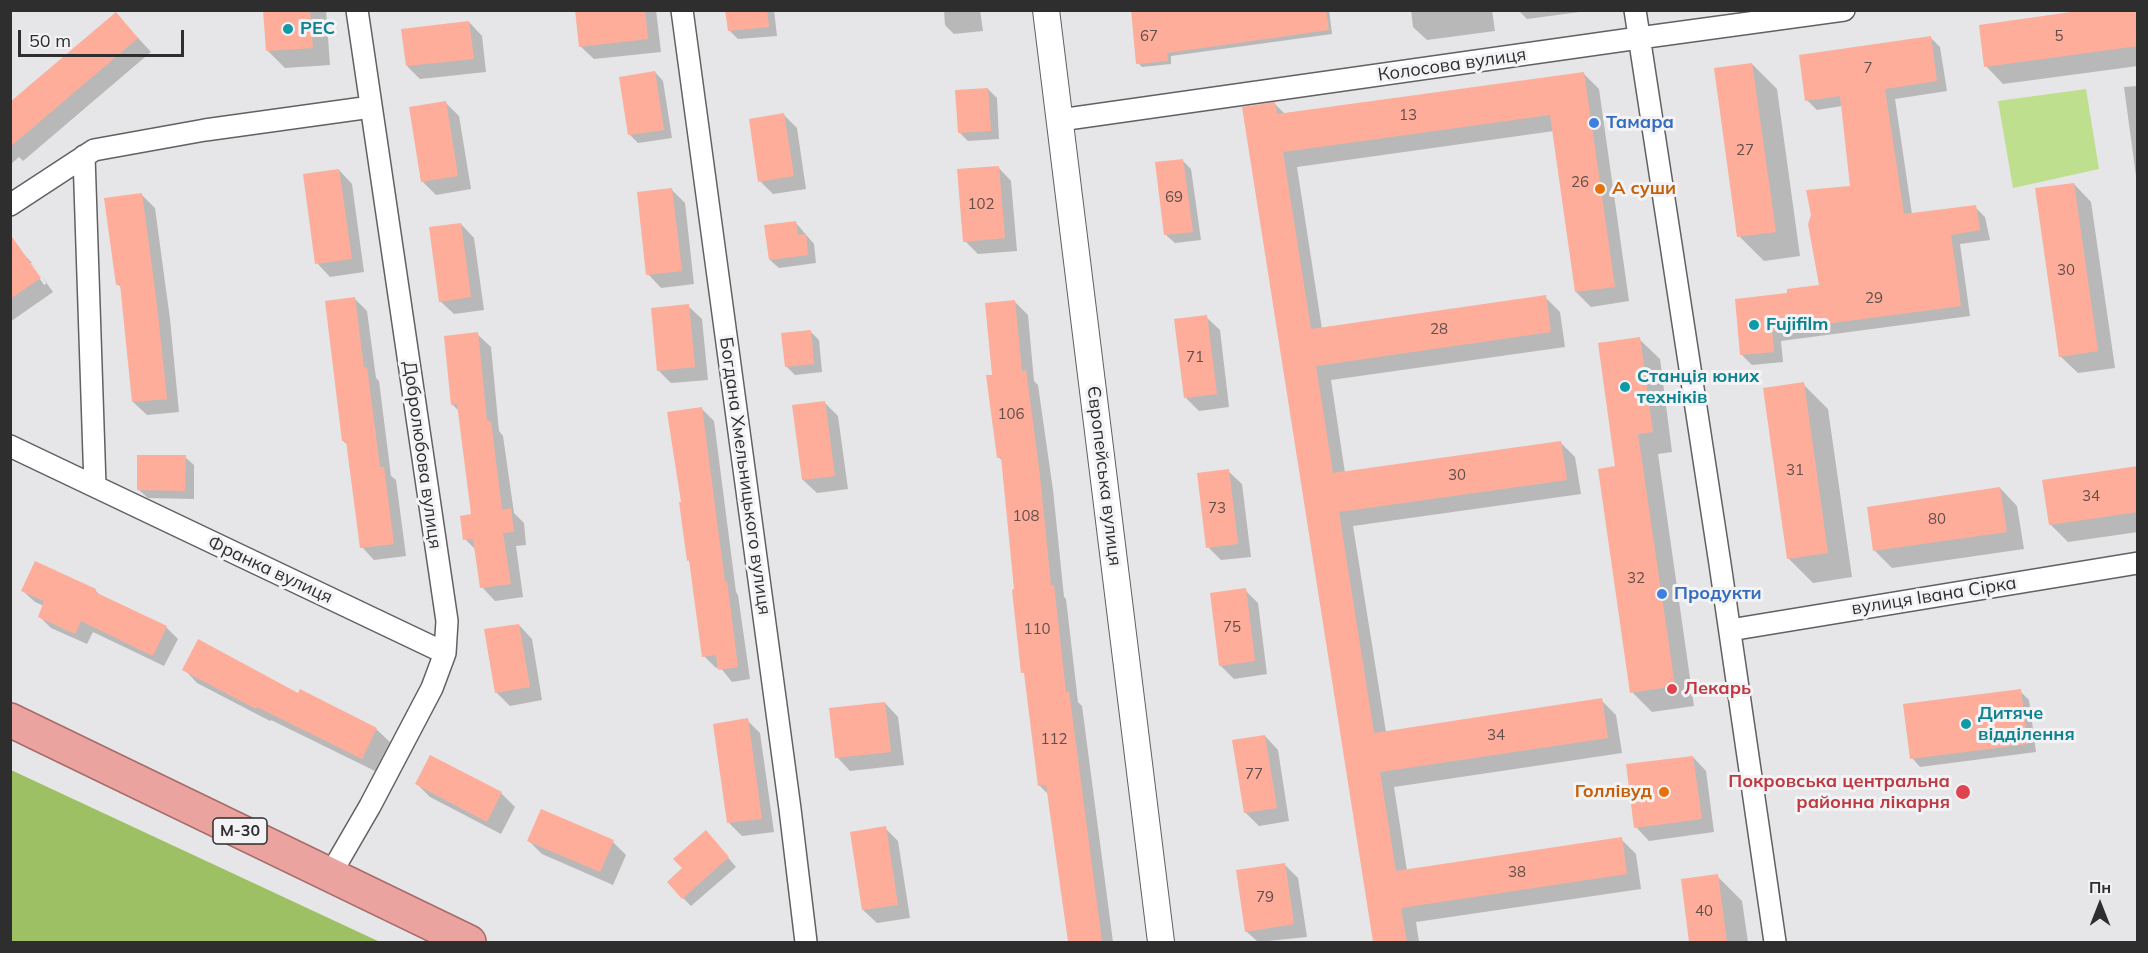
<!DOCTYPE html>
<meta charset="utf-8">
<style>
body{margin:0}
#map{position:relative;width:2148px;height:953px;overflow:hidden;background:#e6e6e8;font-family:Mulish,sans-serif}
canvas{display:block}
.frame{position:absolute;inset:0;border:12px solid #2e2e2f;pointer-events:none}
.north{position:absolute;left:2070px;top:875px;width:60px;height:60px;-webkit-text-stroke:4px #f3f3f6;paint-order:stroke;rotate:0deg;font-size:16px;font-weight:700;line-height:24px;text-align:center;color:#2e2e2f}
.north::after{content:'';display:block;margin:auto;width:21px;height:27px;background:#2e2e2f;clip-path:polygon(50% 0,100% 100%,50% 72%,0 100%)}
.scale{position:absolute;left:18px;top:30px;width:166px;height:27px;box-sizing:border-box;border:3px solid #2e2e2f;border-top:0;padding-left:8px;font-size:18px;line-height:21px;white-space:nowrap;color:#2e2e2f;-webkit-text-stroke:4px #f3f3f6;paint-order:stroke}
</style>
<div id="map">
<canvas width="2148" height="953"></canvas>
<div class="frame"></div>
<div class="north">Пн</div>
<div class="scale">50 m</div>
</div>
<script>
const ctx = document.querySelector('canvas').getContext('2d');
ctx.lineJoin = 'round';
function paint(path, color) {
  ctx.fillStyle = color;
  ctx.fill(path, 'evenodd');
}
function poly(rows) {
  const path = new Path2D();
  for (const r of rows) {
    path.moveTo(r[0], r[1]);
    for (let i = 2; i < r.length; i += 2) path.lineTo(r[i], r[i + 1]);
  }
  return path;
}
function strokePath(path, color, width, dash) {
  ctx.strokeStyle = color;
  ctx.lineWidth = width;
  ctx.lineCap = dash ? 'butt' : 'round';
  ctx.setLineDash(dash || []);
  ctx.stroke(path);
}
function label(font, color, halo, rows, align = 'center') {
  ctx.font = font + ' Mulish,sans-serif';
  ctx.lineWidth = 6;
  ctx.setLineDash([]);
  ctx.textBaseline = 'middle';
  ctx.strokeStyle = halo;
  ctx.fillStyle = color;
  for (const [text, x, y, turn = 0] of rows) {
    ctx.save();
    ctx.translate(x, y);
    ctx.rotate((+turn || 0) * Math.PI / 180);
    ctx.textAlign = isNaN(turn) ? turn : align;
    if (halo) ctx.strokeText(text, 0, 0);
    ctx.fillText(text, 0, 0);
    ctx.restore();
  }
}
const green = poly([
 [2086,89,2099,169,2013,188,1998,101]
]);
const forest = poly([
 [11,770,380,942,11,942]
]);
const shadow = poly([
 [265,10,326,10,330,65,285,68,268,51],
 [577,10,656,10,661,52,594,59,580,46],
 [726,10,774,10,777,36,738,39,729,30],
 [944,10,980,10,983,31,954,34,945,25],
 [1177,10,1329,10,1332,34,1171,56,1171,64,1142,67,1138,63],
 [1411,10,1492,10,1495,31,1427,40,1413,27],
 [1595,10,1527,19,1518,10],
 [2138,10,2138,66,2003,84,1986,66],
 [116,14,151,52,23,161,19,157,10,165,10,104],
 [469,22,482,36,486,72,420,79,407,66],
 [1930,37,1940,47,1947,91,1895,99,1912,214,1975,207,1985,217,1990,240,1960,244,1970,316,1781,341,1783,362,1752,365,1742,355,1789,295,1821,286,1851,188,1842,106,1817,110,1807,100],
 [1752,64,1777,89,1800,256,1764,261,1739,236],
 [655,72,663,81,672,138,638,143,630,135],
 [1584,74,1599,89,1629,301,1591,307,1576,292,1554,131,1297,167,1322,329,1545,297,1560,312,1565,347,1331,380,1345,473,1560,442,1575,457,1581,494,1353,526,1386,732,1601,700,1616,715,1622,753,1394,787,1407,871,1621,839,1636,854,1641,889,1416,922,1419,942,1375,942,1244,108,1275,104,1285,114],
 [2138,86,2138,191,2124,87],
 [988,89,997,98,999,139,968,141,959,132],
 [445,102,459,116,471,189,436,195,423,182],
 [784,115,797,128,806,189,773,194,760,181],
 [1183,161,1191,169,1201,240,1175,243,1166,235],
 [998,167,1011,181,1017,251,978,254,965,241],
 [339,170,352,184,364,272,330,277,317,263],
 [2074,184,2091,202,2115,368,2078,373,2060,356],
 [672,190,685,203,694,284,661,288,648,274],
 [141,194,155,208,170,319,179,412,147,415,133,402,122,288,117,284],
 [796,223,814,244,816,263,779,268,770,260],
 [461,224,474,238,484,310,454,314,440,301],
 [20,250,33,264,53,292,10,322,10,257],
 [29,263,32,263,47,283,44,285],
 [354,298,367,311,376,378,379,381,391,476,396,480,406,556,374,560,362,547,348,445,343,441],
 [1015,302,1028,315,1034,381,1038,385,1053,490,1064,597,1066,599,1078,702,1082,706,1113,942,1069,942,1049,795,1039,785,1015,591,1003,461,998,457,993,376],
 [688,306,702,319,708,380,671,383,658,370],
 [1206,317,1220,330,1229,407,1199,411,1186,398],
 [810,331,819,340,822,372,795,375,786,366],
 [477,334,491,347,499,431,503,436,514,513,524,523,526,545,516,546,523,597,495,601,482,587,477,551,465,539,473,516,459,411,452,404],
 [1639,339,1660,359,1672,452,1658,454,1694,706,1652,712,1632,692,1616,468],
 [1803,384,1828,409,1852,577,1813,583,1788,558],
 [824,402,838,416,848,489,817,493,803,480],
 [702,409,714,421,736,592,738,595,750,679,732,682,720,667,716,668,704,656,691,563,688,560,682,503],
 [185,457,194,465,194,499,148,498,139,490],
 [2138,468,2138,532,2068,542,2050,524],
 [1228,471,1242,484,1251,557,1221,560,1208,547],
 [2000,488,2017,506,2024,549,1892,568,1875,551],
 [95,590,101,596,166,627,178,639,164,666,93,632,87,644,51,628,39,616,44,606,35,602,23,591],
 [1245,590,1258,603,1267,674,1234,679,1220,665],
 [519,625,532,639,542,700,510,706,496,692],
 [184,669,299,695,376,729,390,742,375,771,271,720,270,721,197,683],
 [2020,691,2029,700,2036,752,1920,767,1912,758],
 [885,703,898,717,904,765,850,771,837,757],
 [747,720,760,733,774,832,742,836,729,823],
 [1265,736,1278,750,1289,821,1259,826,1245,812],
 [431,757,501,793,515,807,501,834,430,797,417,784],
 [1693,757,1706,771,1714,832,1649,841,1636,827],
 [885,828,898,841,910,918,877,923,863,910],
 [529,841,613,842,626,855,613,885,542,854],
 [714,841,736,867,691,906,683,898,684,868],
 [1285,865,1298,878,1307,937,1258,942,1246,931],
 [1717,876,1742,901,1748,942,1691,942,1683,881]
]);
const building = poly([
 [263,10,310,10,313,48,266,51],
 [575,10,645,10,648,39,579,47],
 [725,10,767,10,769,27,728,31],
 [1131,10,1326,10,1329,30,1167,53,1168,61,1136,64],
 [2085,10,2138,10,2138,46,1984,67,1979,25],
 [116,12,138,38,10,147,10,102],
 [469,21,474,59,406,66,401,29],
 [1931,36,1937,81,1885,89,1904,214,1976,205,1980,230,1951,235,1961,306,1772,331,1774,352,1740,355,1735,299,1787,293,1787,289,1819,285,1808,224,1811,215,1806,190,1850,186,1840,96,1805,101,1799,55],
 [1752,63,1776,232,1737,237,1714,68],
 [655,71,664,130,628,135,619,77],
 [1584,72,1615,287,1575,292,1550,115,1283,152,1311,329,1546,295,1551,332,1316,366,1333,473,1561,441,1567,480,1339,512,1374,733,1602,698,1608,738,1380,772,1396,871,1622,837,1627,874,1401,908,1407,942,1373,942,1242,107,1275,102,1277,114],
 [988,88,991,131,958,133,955,90],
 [446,101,458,176,421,182,409,107],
 [784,113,794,176,758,182,749,119],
 [1183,159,1193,232,1164,235,1155,162],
 [999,166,1005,238,963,242,957,169],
 [339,169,352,259,315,264,303,174],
 [2074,183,2098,351,2059,357,2035,188],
 [672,188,682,271,646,275,637,192],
 [142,193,157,305,167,399,132,402,120,284,116,285,104,198],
 [796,221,798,235,806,234,808,255,769,260,764,225],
 [461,223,471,297,439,302,429,227],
 [10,234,41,278,10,299],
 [355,297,364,368,367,367,380,467,384,467,394,544,360,548,346,441,342,441,325,301],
 [1015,300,1022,371,1026,370,1040,476,1051,585,1054,585,1066,692,1069,691,1102,942,1068,942,1046,785,1038,786,1024,673,1021,673,1012,590,1014,589,1001,457,997,458,986,375,992,375,985,303],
 [689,304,695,367,657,371,651,308],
 [1207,315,1217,394,1184,398,1174,319],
 [811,330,814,364,785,367,781,333],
 [478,332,487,421,491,421,502,510,511,508,514,532,503,533,511,584,480,588,473,539,463,540,460,516,471,514,457,404,451,405,444,336],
 [1640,337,1653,432,1638,434,1675,686,1630,693,1598,469,1615,466,1598,343],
 [1804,382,1828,553,1787,559,1763,388],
 [825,401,835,476,802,480,792,405],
 [702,407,725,582,727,581,738,667,718,670,716,655,702,657,689,560,687,561,679,502,681,502,667,412],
 [137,455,186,455,185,491,137,490],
 [2138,466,2138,512,2049,525,2042,480],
 [1229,469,1238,544,1206,548,1197,473],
 [2000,487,2007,532,1873,551,1867,507],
 [35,561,96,589,95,592,167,626,153,656,81,621,75,634,38,617,44,601,21,591],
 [1246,588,1255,661,1219,666,1210,593],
 [519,624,530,687,495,693,484,629],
 [198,639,298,693,300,689,377,728,362,759,257,707,256,709,182,670],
 [2021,689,2028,744,1910,759,1903,704],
 [885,702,891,752,835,758,829,708],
 [748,718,762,819,727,823,713,724],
 [1265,735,1277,808,1244,813,1232,740],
 [430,755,502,792,487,822,415,784],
 [1693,756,1702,819,1634,828,1626,764],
 [541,809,614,840,600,872,527,841],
 [886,826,898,905,862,910,850,832],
 [706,830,729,857,682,899,667,882,682,868,673,859],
 [1285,863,1294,924,1245,932,1236,870],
 [1718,874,1727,942,1689,942,1681,879]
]);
const minor = poly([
 [682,10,790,809,806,942],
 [1635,10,1720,564,1775,942],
 [1060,120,1639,38,1844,10],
 [84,156,95,486],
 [10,205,94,150,205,130,371,107],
 [10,446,445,653],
 [1730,630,2138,563],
 [330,875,370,806,432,688,445,653,447,621,357,10]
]);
const tertiary = poly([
 [1046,10,1161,942]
]);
const trunk = poly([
 [10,720,469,942]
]);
const markers = [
 [288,29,6,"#0f9aa8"],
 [1594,123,6,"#3f7fe0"],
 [1600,189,6,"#e8710a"],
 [1754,325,6,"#0f9aa8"],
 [1625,387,6,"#0f9aa8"],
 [1662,594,6,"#3f7fe0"],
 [1672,689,6,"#e0444e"],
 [1966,724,6,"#0f9aa8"],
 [1664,792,6,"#e8710a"],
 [1963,792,8,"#e0444e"]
];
const numberNames = [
 ["67",1149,36],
 ["5",2059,36],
 ["7",1868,68],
 ["13",1408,115],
 ["27",1745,150],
 ["26",1580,182],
 ["69",1174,197],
 ["102",981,204],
 ["30",2066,270],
 ["29",1874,298],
 ["28",1439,329],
 ["71",1195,357],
 ["106",1011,414],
 ["31",1795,470],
 ["30",1457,475],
 ["34",2091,496],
 ["73",1217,508],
 ["108",1026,516],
 ["80",1937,519],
 ["32",1636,578],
 ["75",1232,627],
 ["110",1037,629],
 ["34",1496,735],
 ["112",1054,739],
 ["77",1254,774],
 ["38",1517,872],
 ["79",1265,897],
 ["40",1704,911]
];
const shields = [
 [240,831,54]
];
const shieldNames = [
 ["М-30",240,831]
];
const cultureNames = [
 ["РЕС",300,29],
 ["Fujifilm",1766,325],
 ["Станція юних",1637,377],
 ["техніків",1637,398],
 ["Дитяче",1978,714],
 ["відділення",1978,735]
];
const streetNames = [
 ["Колосова вулиця",1452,65,-8],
 ["Добролюбова вулиця",422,455,82],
 ["Богдана Хмельницького вулиця",745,476,82],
 ["Європейська вулиця",1104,476,83],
 ["Франка вулиця",270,570,25],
 ["вулиця Івана Сірка",1934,596,-9]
];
const shopNames = [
 ["Тамара",1606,123],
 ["Продукти",1674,594]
];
const foodNames = [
 ["А суши",1612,189],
 ["Голлівуд",1652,792,"right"]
];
const healthNames = [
 ["Лекарь",1684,689],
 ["Покровська центральна",1950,782,"right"],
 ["районна лікарня",1950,803,"right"]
];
paint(green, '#bedf8d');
paint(forest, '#9dc065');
paint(shadow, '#0003');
paint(building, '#fdad99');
strokePath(minor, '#616163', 24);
strokePath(tertiary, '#616163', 28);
strokePath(trunk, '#a66b69', 36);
strokePath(minor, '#fff', 21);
strokePath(tertiary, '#fff', 26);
strokePath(trunk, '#eba3a0', 33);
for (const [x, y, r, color] of markers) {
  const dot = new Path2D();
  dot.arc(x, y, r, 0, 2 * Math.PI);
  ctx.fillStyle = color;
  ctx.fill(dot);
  strokePath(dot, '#f3f3f6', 2);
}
label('15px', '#624e4a', null, numberNames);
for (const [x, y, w] of shields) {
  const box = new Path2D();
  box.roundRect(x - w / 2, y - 13, w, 26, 4.5);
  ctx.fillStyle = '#f3f3f6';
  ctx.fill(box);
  strokePath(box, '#2e2e2f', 1.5);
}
label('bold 16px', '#2e2e2f', null, shieldNames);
label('bold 18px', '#0d838f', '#f3f3f6', cultureNames, 'left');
label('18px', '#2e2e2f', '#f3f3f6', streetNames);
label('bold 18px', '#366cbe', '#f3f3f6', shopNames, 'left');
label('bold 18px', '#c56008', '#f3f3f6', foodNames, 'left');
label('bold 18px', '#be3a42', '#f3f3f6', healthNames, 'left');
</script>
